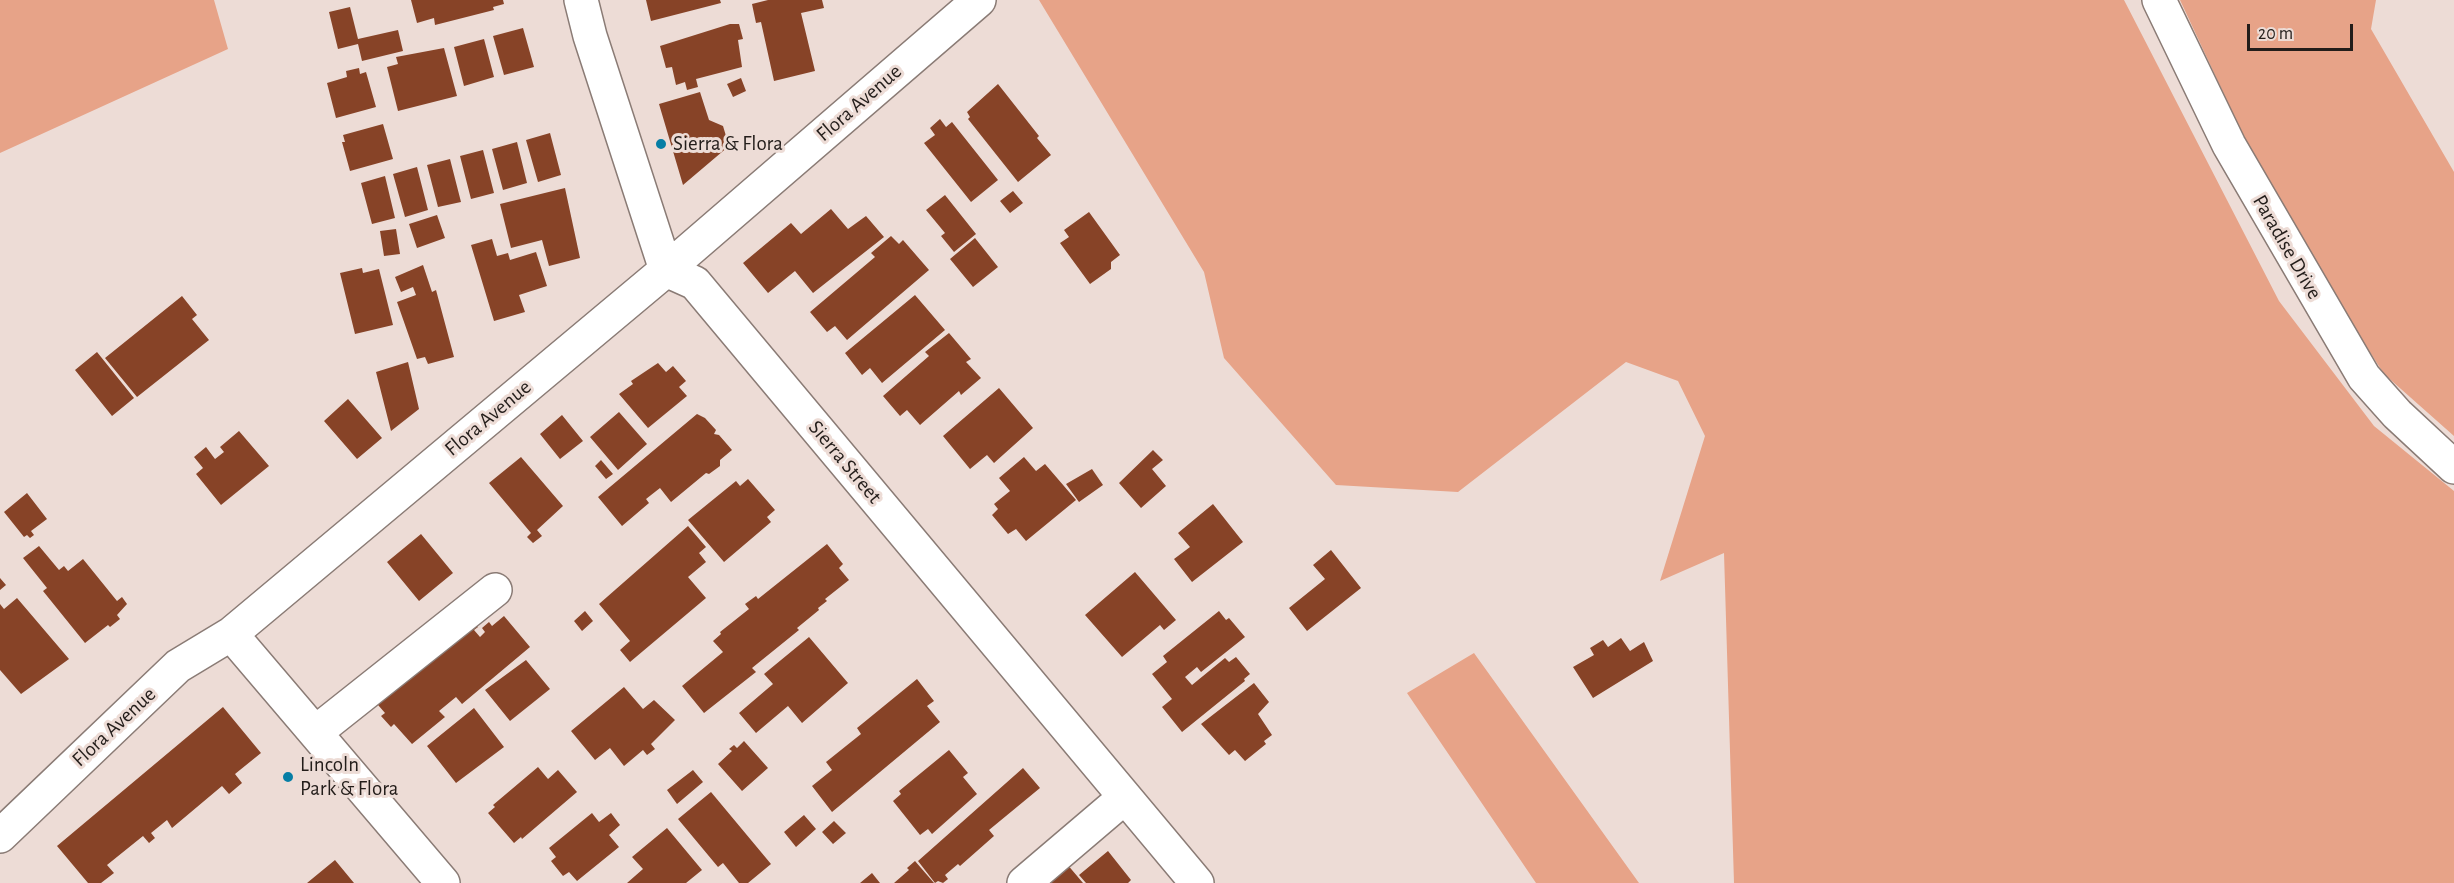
<!DOCTYPE html>
<style>
body{margin:0}
#map{position:relative;width:2454px;height:883px;overflow:hidden;background:#eddcd6;font-family:"Alegreya Sans",sans-serif}
canvas{display:block}
.scale{position:absolute;left:2247px;top:24px;width:106px;height:27px;box-sizing:border-box;border:3px solid #231d1a;border-top:0;padding-left:8px;font-size:18px;line-height:21px;white-space:nowrap;color:#231d1a;-webkit-text-stroke:4px #eddcd6;paint-order:stroke}
</style>
<div id="map">
<canvas width="2454" height="883"></canvas>
<div class="scale">20 m</div>
</div>
<script>
const ctx = document.querySelector('canvas').getContext('2d');
ctx.lineJoin = 'round';
function paint(path, color) {
  ctx.fillStyle = color;
  ctx.fill(path, 'evenodd');
}
function poly(rows) {
  const path = new Path2D();
  for (const r of rows) {
    path.moveTo(r[0], r[1]);
    for (let i = 2; i < r.length; i += 2) path.lineTo(r[i], r[i + 1]);
  }
  return path;
}
function strokePath(path, color, width, dash) {
  ctx.strokeStyle = color;
  ctx.lineWidth = width;
  ctx.lineCap = dash ? 'butt' : 'round';
  ctx.setLineDash(dash || []);
  ctx.stroke(path);
}
function label(font, color, halo, rows, align = 'center') {
  ctx.font = font + ' "Alegreya Sans",sans-serif';
  ctx.lineWidth = 6;
  ctx.setLineDash([]);
  ctx.textBaseline = 'middle';
  ctx.strokeStyle = halo;
  ctx.fillStyle = color;
  for (const [text, x, y, turn = 0] of rows) {
    ctx.save();
    ctx.translate(x, y);
    ctx.rotate((+turn || 0) * Math.PI / 180);
    ctx.textAlign = isNaN(turn) ? turn : align;
    if (halo) ctx.strokeText(text, 0, 0);
    ctx.fillText(text, 0, 0);
    ctx.restore();
  }
}
const green = poly([
 [0,0,214,0,228,49,0,153],
 [1039,0,2124,0,2279,301,2374,426,2454,491,2454,883,1734,883,1724,553,1660,581,1705,436,1678,381,1626,362,1458,492,1336,485,1224,358,1204,272],
 [2180,0,2376,0,2371,29,2454,172,2454,436,2384,374,2277,208],
 [1474,653,1639,883,1536,883,1407,693]
]);
const building = poly([
 [411,0,503,0,504,4,493,7,494,10,435,25,434,18,417,23],
 [646,0,720,0,721,3,651,21],
 [768,0,822,0,824,8,801,13,815,71,774,81,761,22,756,23,752,4],
 [350,7,358,39,398,30,403,51,362,61,358,44,338,49,329,12],
 [730,24,739,24,743,39,738,40,742,67,696,79,698,87,687,90,685,82,676,85,672,67,666,68,660,46],
 [523,28,534,67,504,75,493,36],
 [484,39,494,77,464,86,454,47],
 [444,48,457,96,398,111,387,67,398,64,396,57],
 [359,68,360,74,366,72,376,107,336,118,327,83,347,77,346,71],
 [741,78,746,91,733,97,727,84],
 [998,84,1039,136,1037,138,1051,155,1018,182,968,119,970,117,967,112],
 [700,92,709,120,723,126,729,146,683,185,659,104],
 [940,119,946,127,952,122,998,180,971,202,924,143,935,135,930,128],
 [383,124,393,159,350,171,342,142,345,142,343,135],
 [550,133,561,175,538,182,526,140],
 [517,142,527,183,503,190,492,149],
 [483,150,494,193,471,199,460,156],
 [450,159,461,202,438,207,427,165],
 [417,167,428,210,405,217,393,174],
 [385,176,395,218,372,224,361,183],
 [565,188,580,258,549,266,542,240,511,248,500,204],
 [1013,191,1023,203,1010,213,1000,201],
 [945,195,976,234,954,252,941,236,945,233,926,210],
 [831,209,848,229,866,216,884,237,813,293,795,271,768,293,743,263,791,223,801,234],
 [1089,212,1120,255,1111,262,1111,269,1090,284,1060,243,1069,237,1064,230],
 [437,215,445,238,417,248,409,224],
 [396,229,400,254,384,256,380,231],
 [891,236,899,244,903,240,929,270,847,340,835,326,827,332,810,312,875,257,871,253],
 [975,238,998,267,973,287,950,259],
 [492,239,497,256,508,253,510,260,536,252,547,286,519,295,525,312,494,321,471,245],
 [423,265,432,292,436,290,454,357,428,364,425,357,417,359,397,302,416,295,413,287,401,292,395,277],
 [362,268,363,273,379,269,393,325,355,334,340,273],
 [915,295,945,330,882,383,870,368,862,375,845,353],
 [182,296,197,315,192,319,209,340,137,397,105,358],
 [949,333,971,359,966,362,981,378,961,395,959,391,920,425,907,410,900,416,883,396,929,356,925,352],
 [97,352,134,398,112,416,75,370],
 [408,362,419,409,391,431,376,372],
 [658,363,666,372,673,366,686,381,679,387,687,396,648,428,619,394,633,384,631,381],
 [999,388,1033,428,994,463,987,455,970,469,943,436],
 [348,399,382,438,357,459,324,421],
 [619,412,647,444,618,470,590,437],
 [697,414,705,418,716,430,714,434,719,435,732,450,720,460,720,466,709,474,706,473,671,502,660,488,646,499,649,503,622,526,598,497],
 [562,415,583,441,560,459,540,434],
 [239,431,269,466,221,505,196,474,203,468,194,457,206,447,215,459,224,452,220,447],
 [1153,450,1163,460,1152,469,1166,486,1141,508,1119,483],
 [521,457,563,506,537,530,542,536,533,543,527,537,531,533,489,483],
 [1024,457,1036,471,1045,464,1076,500,1026,541,1016,529,1008,534,992,515,998,509,994,504,1010,491,999,478],
 [601,460,613,474,606,479,595,466],
 [1092,469,1103,485,1079,502,1066,484],
 [748,479,775,510,767,517,771,522,724,562,688,520,736,481,740,486],
 [27,493,47,519,31,531,34,535,30,538,27,535,24,537,4,512],
 [1213,504,1243,542,1192,582,1174,559,1190,547,1178,533],
 [688,526,706,547,699,553,706,562,688,577,706,598,630,662,620,650,630,641,599,604],
 [421,534,453,573,419,601,387,562],
 [827,544,843,564,839,568,849,580,825,599,827,601,818,608,819,610,797,628,799,630,752,668,756,672,704,713,682,686,723,652,713,641,721,634,720,632,749,609,745,604,756,596,758,599],
 [39,546,59,570,64,566,68,571,83,559,117,601,122,597,127,604,117,615,120,619,110,627,108,625,85,643,43,591,47,588,23,558],
 [1331,550,1361,588,1307,631,1289,608,1325,579,1313,565],
 [1135,572,1176,620,1164,630,1160,625,1122,657,1085,615],
 [0,578,6,585,0,590],
 [17,598,69,659,21,694,0,670,0,604,4,609],
 [585,611,593,621,582,631,574,621],
 [1219,611,1226,620,1229,618,1245,637,1201,672,1197,667,1185,677,1192,685,1225,658,1229,662,1236,657,1250,674,1244,679,1245,681,1182,732,1162,707,1172,699,1152,674,1167,662,1163,656],
 [504,616,530,647,462,704,456,697,439,711,445,717,412,744,394,724,391,727,381,716,385,713,372,698,472,620,478,627,474,630,480,637,485,632,482,628,489,622,492,626],
 [809,637,848,683,802,723,788,706,756,733,739,713,773,684,764,674],
 [1621,638,1630,651,1644,642,1653,661,1593,698,1573,667,1594,655,1590,648,1603,640,1608,647],
 [526,660,550,689,510,721,485,690],
 [917,679,934,701,927,706,940,722,832,812,812,786,832,770,826,762,861,734,857,728],
 [1254,683,1269,702,1258,714,1272,735,1264,741,1266,744,1245,761,1235,750,1229,755,1201,724],
 [624,687,643,709,654,700,675,720,651,744,655,749,647,755,643,750,624,766,610,748,595,760,571,731],
 [223,707,261,753,235,774,242,783,229,794,222,786,172,828,167,820,151,833,155,838,149,843,143,836,107,865,114,873,101,883,88,883,57,846],
 [474,708,504,747,456,783,427,746],
 [744,741,768,768,742,791,718,764,732,751,729,749,734,745,737,748],
 [949,750,968,773,963,777,977,794,932,834,928,829,920,835,893,801,901,794,899,791],
 [538,767,548,779,558,770,577,792,522,839,521,837,514,843,488,813,495,807,493,805],
 [1023,768,1040,788,989,830,994,836,960,866,958,864,945,875,948,879,943,883,938,881,935,883,918,861],
 [693,770,703,782,677,804,667,790],
 [711,792,771,864,748,883,739,883,723,863,718,867,678,819],
 [592,813,599,822,611,813,620,825,609,835,619,847,577,881,569,872,563,876,551,861,556,857,549,848],
 [804,815,816,829,796,847,784,832],
 [834,821,846,833,833,844,822,832],
 [667,828,702,870,686,883,627,883,643,869,632,857],
 [1108,851,1131,880,1128,883,1086,883,1079,875],
 [1061,857,1083,883,1031,883],
 [335,860,354,883,307,883],
 [915,861,934,883,894,883,909,870,907,868],
 [872,873,880,883,860,883]
]);
const minor = poly([
 [581,0,590,36,666,270,695,283,1197,883],
 [2159,0,2229,145,2364,377,2397,414,2454,467],
 [231,634,443,883],
 [316,732,495,590],
 [0,836,178,666,231,634,666,270,979,0],
 [1024,883,1125,797]
]);
const markers = [
 [661,144,6,"#067ea5"],
 [288,777,6,"#067ea5"]
];
const streetNames = [
 ["Flora Avenue",859,103,-41],
 ["Paradise Drive",2287,247,60],
 ["Flora Avenue",488,418,-40],
 ["Sierra Street",845,462,50],
 ["Flora Avenue",114,727,-43]
];
const poiNames = [
 ["Sierra & Flora",673,144],
 ["Lincoln",300,765],
 ["Park & Flora",300,789]
];
paint(green, '#e7a388');
paint(building, '#874327');
strokePath(minor, '#8a7b75', 36);
strokePath(minor, '#fff', 33);
for (const [x, y, r, color] of markers) {
  const dot = new Path2D();
  dot.arc(x, y, r, 0, 2 * Math.PI);
  ctx.fillStyle = color;
  ctx.fill(dot);
  strokePath(dot, '#eddcd6', 2);
}
label('21px', '#231d1a', '#eddcd6', streetNames);
label('21px', '#231d1a', '#eddcd6', poiNames, 'left');
</script>
